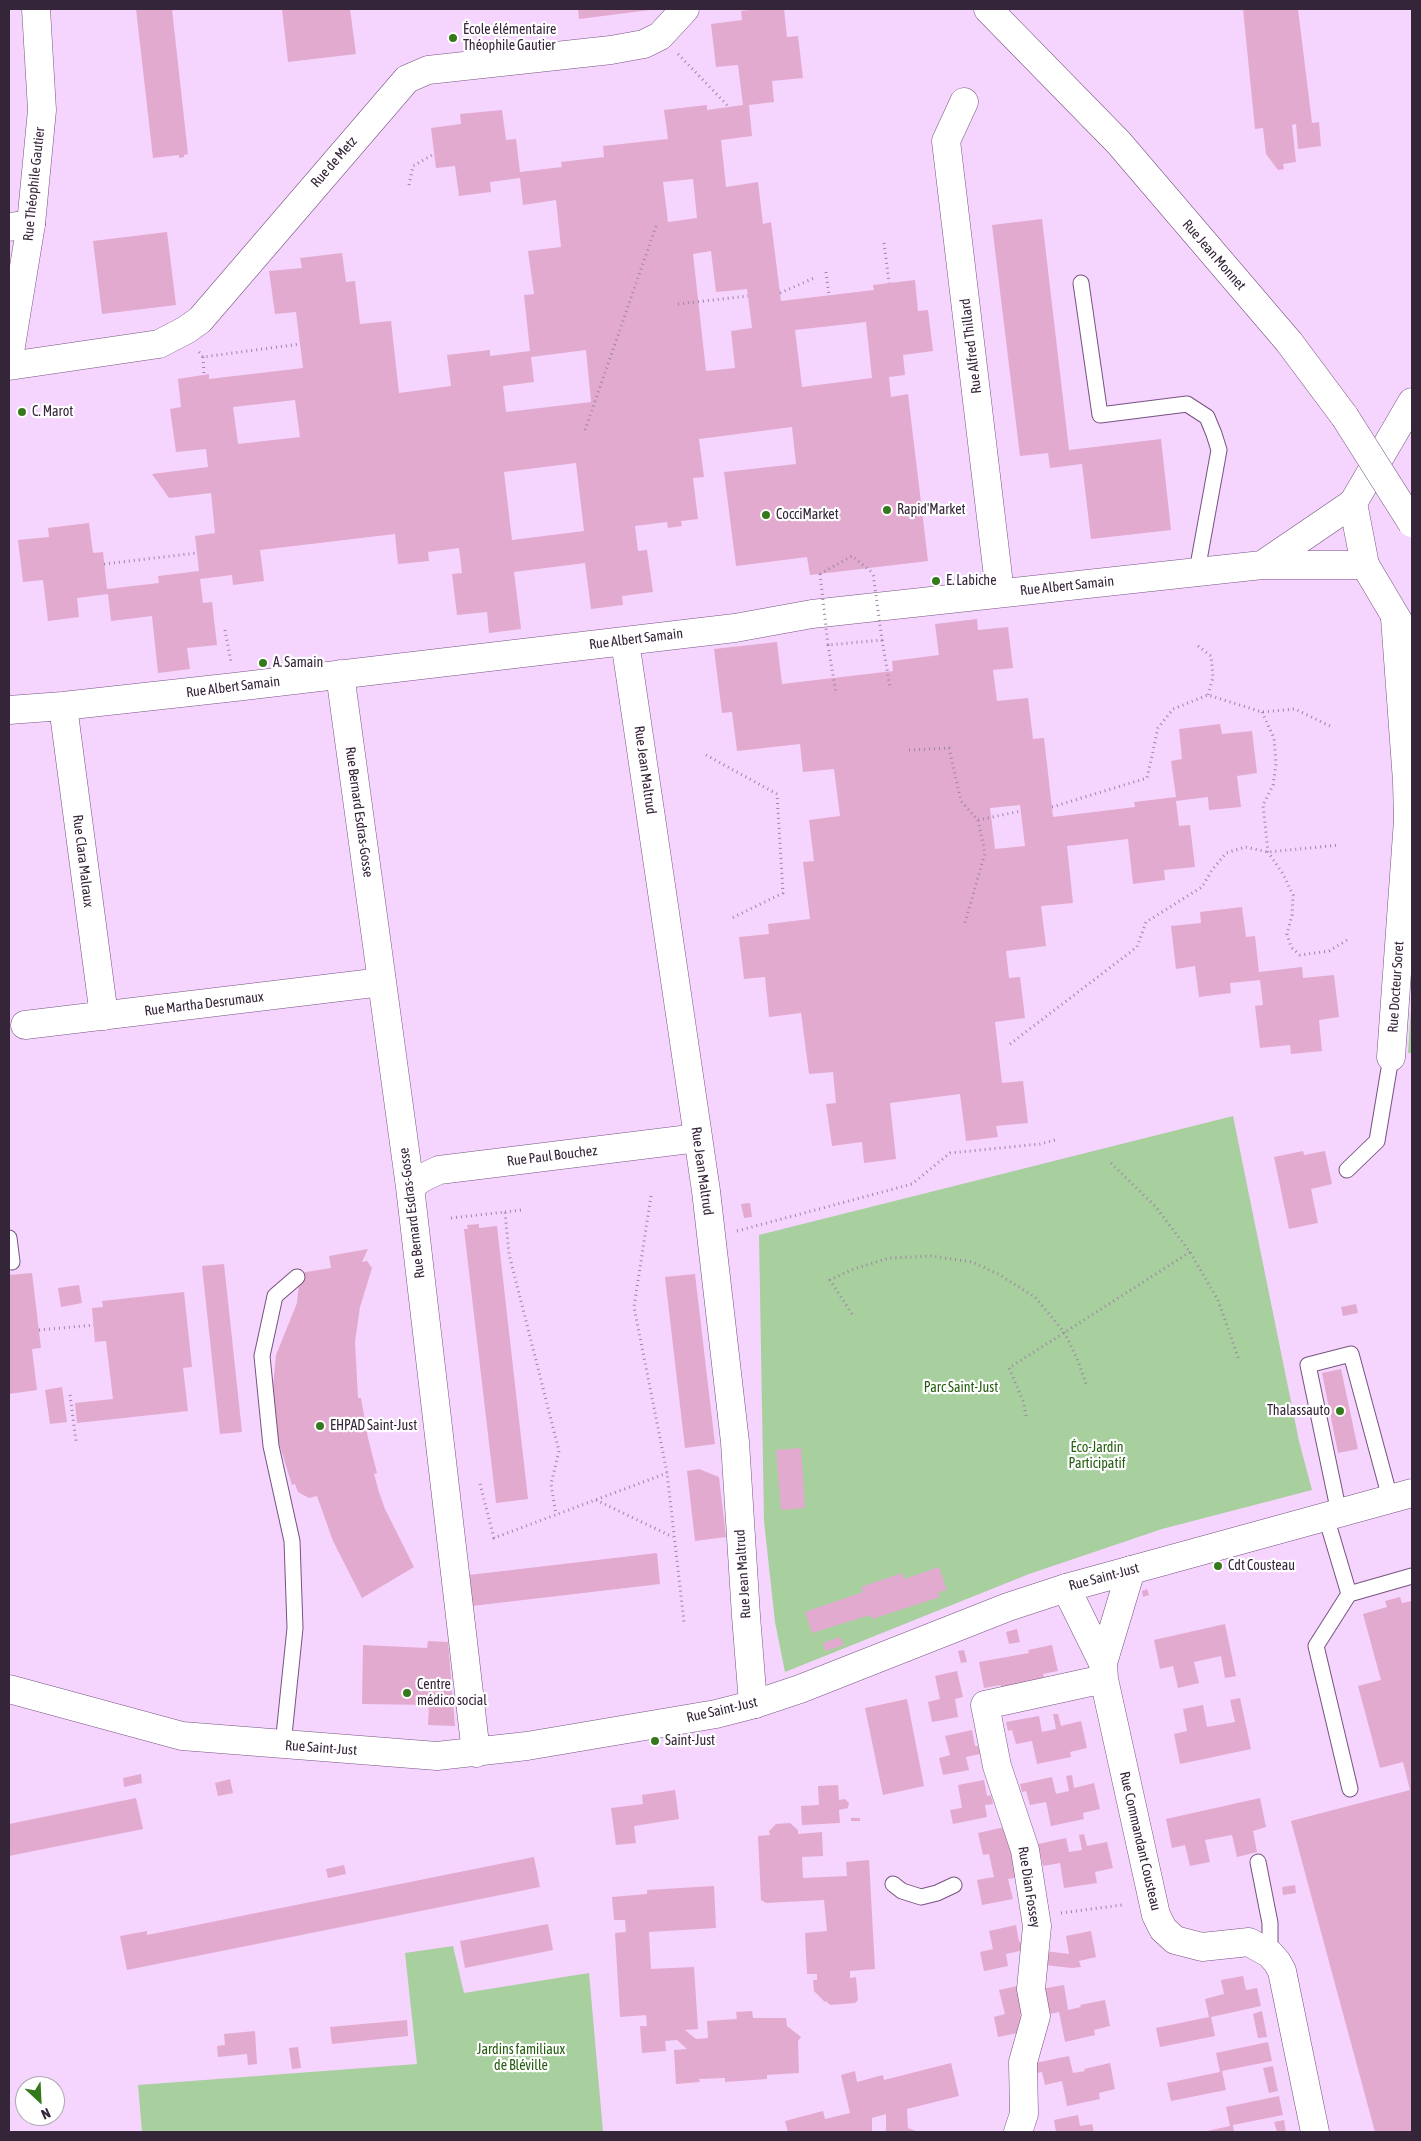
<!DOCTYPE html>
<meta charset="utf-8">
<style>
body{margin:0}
#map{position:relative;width:1421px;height:2141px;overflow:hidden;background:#f5d4fe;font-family:"Asap Condensed",sans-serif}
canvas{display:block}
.frame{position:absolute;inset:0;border:10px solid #352539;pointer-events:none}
.north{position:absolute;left:15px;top:2076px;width:50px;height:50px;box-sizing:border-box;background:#fff;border:1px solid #aea8b0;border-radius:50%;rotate:155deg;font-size:14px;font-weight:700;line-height:20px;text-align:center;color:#352539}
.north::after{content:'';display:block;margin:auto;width:18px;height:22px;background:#34791c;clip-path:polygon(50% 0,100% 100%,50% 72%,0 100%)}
</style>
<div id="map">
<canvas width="1421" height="2141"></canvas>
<div class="frame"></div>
<div class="north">N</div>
</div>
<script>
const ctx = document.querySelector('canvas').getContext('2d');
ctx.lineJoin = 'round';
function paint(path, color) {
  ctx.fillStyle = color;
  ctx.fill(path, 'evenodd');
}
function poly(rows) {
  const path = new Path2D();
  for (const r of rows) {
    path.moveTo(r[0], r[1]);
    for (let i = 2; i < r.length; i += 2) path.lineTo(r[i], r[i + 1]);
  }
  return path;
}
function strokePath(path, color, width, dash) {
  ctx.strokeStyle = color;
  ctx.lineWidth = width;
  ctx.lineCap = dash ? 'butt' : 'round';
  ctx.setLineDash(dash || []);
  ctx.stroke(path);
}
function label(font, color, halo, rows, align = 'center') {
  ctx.font = font + ' "Asap Condensed",sans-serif';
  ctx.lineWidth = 4.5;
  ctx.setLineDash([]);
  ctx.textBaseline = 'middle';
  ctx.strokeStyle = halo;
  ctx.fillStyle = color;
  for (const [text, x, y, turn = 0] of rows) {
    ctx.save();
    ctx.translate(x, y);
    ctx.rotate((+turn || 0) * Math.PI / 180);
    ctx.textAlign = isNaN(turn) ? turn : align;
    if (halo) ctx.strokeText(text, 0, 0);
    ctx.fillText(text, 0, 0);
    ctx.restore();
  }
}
const green = poly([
 [1412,993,1412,1053,1408,1053],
 [1233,1116,1299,1441,1312,1490,1162,1529,1029,1574,785,1672,775,1622,764,1521,759,1235],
 [453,1946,464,1993,589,1973,603,2132,142,2132,138,2085,417,2064,405,1953]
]);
const building = poly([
 [136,9,172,9,188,154,184,155,184,157,179,158,179,155,153,158],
 [282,9,350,9,356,54,288,62],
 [578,9,650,9,650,10,579,19],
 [760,9,784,9,787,37,798,36,803,78,772,81,774,102,749,105,752,136,721,140,726,187,758,182,763,224,771,222,781,301,874,290,873,285,915,280,918,311,928,310,933,351,903,355,905,375,889,377,891,397,908,394,928,561,810,575,807,557,736,566,724,472,796,464,792,427,699,439,704,477,693,478,698,519,681,521,682,526,668,528,667,522,635,526,638,551,647,550,653,592,622,596,623,605,591,609,585,563,514,572,521,629,489,633,487,612,457,615,452,574,462,573,459,548,428,552,429,561,398,564,395,534,260,550,264,581,233,585,232,575,200,579,203,603,212,602,217,645,187,648,190,669,158,673,152,616,111,621,108,594,77,598,79,617,48,621,43,580,23,582,18,540,49,537,48,528,89,523,93,553,103,552,107,589,159,583,158,576,199,571,195,536,215,533,211,493,169,498,152,474,208,467,206,449,176,452,170,409,181,407,178,379,209,374,209,379,303,368,296,312,275,314,269,271,302,268,300,258,342,253,346,282,355,281,360,324,391,321,399,393,451,386,447,355,490,350,490,356,530,351,524,295,534,294,528,251,561,247,556,200,523,205,520,178,490,182,491,192,459,196,455,166,436,168,431,128,461,124,460,114,502,110,506,140,516,139,520,172,562,167,561,162,604,157,603,146,668,139,664,110,707,105,707,110,743,105,738,65,716,67,711,24,742,20,741,11],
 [693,179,697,218,668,222,663,182],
 [711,251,716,292,747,289,752,328,731,331,735,368,706,371,693,254],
 [866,322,872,378,802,387,795,330],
 [586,350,591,402,506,412,503,386,534,382,531,357],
 [295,400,300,437,238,444,233,407],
 [576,463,584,531,512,540,504,472],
 [1243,9,1298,9,1312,123,1319,122,1321,146,1298,149,1296,124,1292,125,1296,162,1283,164,1284,169,1278,170,1266,154,1263,128,1255,129],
 [1042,219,1069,450,1161,439,1171,530,1091,539,1082,464,1050,468,1048,453,1020,456,992,225],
 [167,232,176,305,102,314,93,241],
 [977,619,978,630,1008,627,1013,668,993,670,997,701,1028,698,1033,739,1044,738,1053,817,1135,807,1134,802,1176,797,1171,761,1182,759,1179,729,1220,724,1222,734,1252,731,1257,773,1237,776,1241,807,1209,810,1208,797,1176,801,1179,826,1190,825,1195,867,1164,870,1165,880,1133,884,1128,839,1067,846,1073,903,1041,906,1046,946,1006,951,1009,978,1020,977,1025,1018,995,1022,1002,1083,1023,1081,1028,1123,996,1126,998,1137,966,1141,960,1094,890,1103,896,1159,864,1163,862,1142,832,1146,826,1104,836,1103,833,1072,809,1074,801,1013,769,1017,765,977,744,979,739,937,769,934,768,924,810,919,803,862,814,861,809,820,840,816,834,769,803,772,800,744,737,751,732,712,722,713,714,649,777,642,782,684,893,671,892,661,939,655,935,624],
 [1020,805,1025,846,995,849,990,808],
 [1242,907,1246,937,1255,936,1259,972,1302,967,1303,978,1334,975,1339,1017,1319,1020,1322,1051,1291,1054,1290,1045,1260,1048,1255,1006,1263,1005,1260,980,1230,983,1231,993,1199,997,1195,966,1176,969,1171,926,1201,923,1200,912],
 [1303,1151,1304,1155,1325,1151,1332,1184,1311,1189,1318,1223,1289,1229,1274,1157],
 [750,1203,752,1217,744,1218,741,1204],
 [479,1224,479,1228,497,1226,528,1499,496,1503,464,1229,468,1229,467,1225],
 [368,1249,362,1262,367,1261,372,1268,360,1307,355,1342,358,1398,361,1398,368,1438,377,1473,374,1474,379,1492,385,1509,414,1567,362,1598,333,1541,317,1496,309,1498,298,1492,295,1484,292,1485,278,1440,272,1411,275,1410,273,1387,276,1355,297,1303,300,1273,331,1268,329,1256],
 [224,1264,242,1432,220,1434,202,1266],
 [32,1273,41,1348,32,1349,37,1390,9,1394,9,1275],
 [695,1274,715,1444,685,1448,665,1277],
 [79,1285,82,1303,61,1307,58,1288],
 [184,1292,192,1367,183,1368,188,1411,77,1423,75,1403,113,1399,106,1341,95,1342,92,1308,103,1307,102,1301],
 [1356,1304,1358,1313,1343,1316,1341,1307],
 [1341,1369,1358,1449,1338,1453,1322,1373],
 [62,1387,67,1422,50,1424,45,1390],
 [801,1448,805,1508,781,1510,776,1450],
 [699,1469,719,1477,726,1537,695,1541,687,1471],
 [657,1553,660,1584,472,1606,469,1575],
 [939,1567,947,1590,938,1592,940,1597,872,1619,870,1615,812,1633,805,1612,863,1592,861,1587,902,1573,904,1579],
 [1147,1589,1149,1595,1143,1597,1142,1591],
 [1400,1597,1402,1603,1412,1601,1412,2132,1375,2132,1291,1821,1410,1790,1403,1762,1380,1768,1358,1686,1381,1680,1363,1614,1387,1607,1385,1601],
 [1225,1624,1236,1676,1225,1678,1221,1656,1194,1662,1199,1683,1178,1688,1173,1666,1160,1669,1154,1640],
 [1017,1629,1020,1642,1009,1644,1006,1632],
 [840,1637,844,1645,825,1651,823,1643],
 [428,1641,448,1642,455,1726,428,1725,429,1705,362,1704,363,1645,427,1648],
 [1052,1645,1058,1671,1043,1674,1044,1678,1001,1687,1001,1685,984,1688,979,1662,1029,1653,1028,1650],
 [964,1650,967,1662,961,1663,958,1651],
 [957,1671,963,1697,955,1699,958,1717,932,1722,928,1702,940,1699,935,1676],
 [1240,1698,1251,1749,1180,1764,1174,1734,1187,1731,1183,1709,1203,1705,1207,1727,1235,1722,1230,1700],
 [907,1699,924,1786,883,1795,865,1708],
 [1053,1714,1058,1714,1061,1726,1081,1721,1087,1748,1070,1752,1071,1757,1037,1764,1032,1741,1016,1744,1012,1730,1008,1731,1006,1722,1039,1716,1042,1732,1056,1729],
 [972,1730,975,1746,978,1746,980,1754,966,1757,969,1770,943,1775,939,1758,950,1755,945,1736],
 [141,1774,142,1783,124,1787,123,1778],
 [1072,1775,1074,1788,1094,1783,1100,1809,1083,1813,1084,1819,1051,1826,1046,1802,1030,1805,1026,1791,1022,1792,1020,1784,1052,1777,1056,1794,1069,1791,1066,1776],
 [230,1779,233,1793,218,1796,215,1783],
 [984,1780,987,1796,991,1795,993,1804,985,1805,987,1817,953,1824,950,1810,962,1808,958,1785],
 [838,1785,839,1800,845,1799,849,1803,848,1808,839,1810,840,1823,802,1825,801,1806,819,1805,818,1786],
 [675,1790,679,1819,634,1826,636,1843,616,1845,611,1808,643,1804,642,1795],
 [136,1798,143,1829,9,1856,9,1824],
 [1260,1798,1266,1827,1253,1831,1257,1852,1237,1857,1232,1835,1205,1840,1210,1862,1190,1866,1185,1845,1172,1848,1166,1819],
 [851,1818,860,1818,860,1821,851,1821],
 [790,1823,798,1830,798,1834,822,1832,823,1856,802,1857,803,1878,847,1876,846,1862,869,1860,875,1969,850,1971,850,1978,856,1977,858,2000,855,2003,830,2005,826,2001,825,2002,814,1991,813,1980,817,1980,817,1974,807,1974,805,1933,827,1931,824,1900,766,1903,761,1900,758,1836,770,1835,769,1831,776,1824],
 [1005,1827,1008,1843,1012,1843,1019,1877,1008,1879,1013,1899,982,1905,977,1880,994,1877,989,1854,983,1855,978,1833],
 [1084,1834,1087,1846,1107,1842,1113,1868,1095,1872,1097,1883,1064,1888,1060,1863,1043,1866,1040,1852,1035,1854,1034,1845,1066,1838,1069,1852,1082,1850,1079,1835],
 [534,1857,540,1887,127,1970,120,1936,147,1931,147,1935],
 [344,1865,346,1874,328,1878,326,1869],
 [1295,1885,1296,1893,1283,1895,1282,1887],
 [714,1886,716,1928,649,1932,651,1969,694,1967,698,2029,685,2030,696,2039,708,2038,707,2021,737,2019,736,2012,752,2011,753,2018,786,2018,787,2026,801,2037,798,2041,799,2073,767,2075,767,2079,725,2082,725,2078,699,2079,700,2082,676,2084,674,2050,687,2049,677,2040,665,2041,666,2051,642,2053,640,2026,647,2026,646,2015,620,2017,615,1933,626,1932,625,1920,614,1920,612,1897,647,1894,647,1890],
 [548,1924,553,1950,465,1968,460,1941],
 [1016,1925,1019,1942,1022,1941,1024,1950,1006,1954,1008,1966,984,1971,980,1952,993,1949,989,1931],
 [1091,1931,1096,1957,1079,1961,1081,1967,1072,1968,1044,1965,1045,1951,1069,1954,1066,1936],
 [1243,1976,1246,1990,1257,1988,1261,2006,1211,2017,1215,2036,1160,2047,1156,2028,1209,2017,1205,1999,1224,1994,1221,1980],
 [1022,1985,1028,2012,1020,2014,1023,2032,998,2037,994,2017,1005,2014,999,1990],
 [1064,1985,1068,2010,1081,2007,1080,2005,1105,2000,1110,2026,1094,2030,1095,2035,1065,2042,1059,2012,1045,2015,1041,1989],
 [1262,2011,1267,2037,1258,2038,1253,2014],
 [407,2020,408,2036,332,2044,330,2027],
 [255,2031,257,2064,248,2065,247,2054,218,2057,217,2046,225,2045,224,2034],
 [1268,2042,1272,2061,1222,2071,1226,2090,1171,2101,1167,2083,1220,2072,1216,2053],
 [298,2047,301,2068,292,2069,289,2048],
 [1069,2056,1073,2073,1085,2071,1084,2069,1110,2063,1115,2089,1099,2093,1100,2099,1067,2106,1062,2081,1045,2085,1042,2072,1037,2073,1035,2063],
 [951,2063,959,2096,907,2109,908,2128,918,2132,886,2132,886,2114,872,2118,872,2132,788,2132,785,2121,823,2111,825,2119,850,2113,841,2075,855,2071,857,2082,883,2075,884,2080],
 [1273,2066,1278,2091,1269,2093,1263,2068],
 [1279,2096,1283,2115,1233,2125,1234,2132,1203,2132,1230,2126,1226,2107],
 [1078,2115,1080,2126,1092,2124,1094,2132,1056,2132,1054,2120],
 [1284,2120,1286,2132,1277,2132,1274,2122]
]);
const path = poly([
 [678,54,729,107],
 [409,185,413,166,434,154],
 [884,243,889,283],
 [826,272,829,295],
 [780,293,814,278],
 [678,304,748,296],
 [199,352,203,357,300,344],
 [203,357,204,375],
 [585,430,657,223],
 [104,564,197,553],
 [820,574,852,556,873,573],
 [225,630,231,662],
 [882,640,890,687],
 [828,645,836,693],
 [1198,646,1211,656,1213,677,1208,695],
 [1262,712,1274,738,1276,764,1273,785,1263,805,1268,852,1283,874,1293,895,1292,915,1287,934,1291,947,1300,955,1329,951,1347,940],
 [909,750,949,748,961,801,978,820,985,853,964,926],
 [706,755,777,794,783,893,730,919],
 [1052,807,1147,778,1158,728,1173,709,1208,695,1262,712,1295,709,1332,727],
 [978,820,1021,811],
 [1010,1044,1137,947,1146,922,1202,887,1212,870,1226,853,1245,847,1268,852,1340,845],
 [1111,1163,1155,1206,1190,1252,1218,1300,1239,1360],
 [651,1196,634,1307,667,1473,684,1622],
 [505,1212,521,1210],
 [451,1218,505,1212,509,1254,559,1451,551,1484,556,1515],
 [737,1231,912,1184,950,1153,1040,1144,1055,1140],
 [852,1314,830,1280,851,1270,889,1258,931,1256,972,1262,998,1274,1035,1297,1064,1332,1077,1358,1086,1384],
 [39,1330,94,1325],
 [70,1395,76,1441],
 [1026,1416,1023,1401,1009,1368,1190,1252],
 [480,1484,494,1538,667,1473],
 [596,1500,673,1537],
 [1061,1913,1122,1905]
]);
const lane = poly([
 [1081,283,1100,415,1187,404,1207,417,1214,434,1219,450,1197,571],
 [1347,1170,1377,1141,1391,1057],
 [9,1238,12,1262],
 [1339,1513,1308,1365,1351,1354,1390,1498],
 [1326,1517,1349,1594,1316,1646,1350,1789],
 [1349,1594,1412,1576],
 [283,1745,295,1628,292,1541,271,1446,262,1356,275,1296,297,1277],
 [1258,1862,1270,1923,1270,1954],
 [893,1884,902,1891,921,1897,937,1893,954,1885]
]);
const street = poly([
 [964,102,946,141,1000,593],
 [9,227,31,224],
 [9,366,159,344,186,330,200,320,407,79,428,70,611,50,644,44,660,36,685,9],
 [1262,565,1353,503],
 [625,641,706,1191,735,1442,746,1616,752,1691,755,1704],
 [340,674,410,1187,476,1753],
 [63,706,104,1016],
 [9,710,63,706,235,687,735,628,812,614,1262,565,1365,565],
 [25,1025,382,982],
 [1391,1057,1408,820,1407,781,1395,618],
 [410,1187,422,1178,439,1170,698,1138],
 [1131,1570,1103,1663,1104,1679,1156,1915,1163,1929,1175,1940,1202,1947,1249,1942,1270,1954,1277,1962,1282,1971,1315,2132],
 [1066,1588,1103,1663],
 [1018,2132,1024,2114,1023,2062,1036,2016,1031,1989,1037,1926,1025,1850,997,1766,985,1705,1104,1679]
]);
const secondary = poly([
 [988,9,1119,143,1289,342,1345,417],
 [9,358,31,224,42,110,36,9],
 [9,1689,182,1736,437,1756,527,1746,716,1714,755,1704,800,1689,1008,1607,1066,1588,1412,1493]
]);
const primary = poly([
 [1412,402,1353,503,1365,565,1412,644]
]);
const pathBridge = poly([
 [820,574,828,645,882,640,873,573]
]);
const secondaryBridge = poly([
 [1345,417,1412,523]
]);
const markers = [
 [453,38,5,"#34791c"],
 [22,412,5,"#34791c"],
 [887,510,5,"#34791c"],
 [766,515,5,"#34791c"],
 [936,581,5,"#34791c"],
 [263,663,5,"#34791c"],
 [1340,1411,5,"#34791c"],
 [320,1426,5,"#34791c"],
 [1218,1566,5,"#34791c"],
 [407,1693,5,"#34791c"],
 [655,1741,5,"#34791c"]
];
const poiNames = [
 ["École élémentaire",463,30],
 ["Théophile Gautier",463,46],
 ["C. Marot",32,412],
 ["Rapid'Market",897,510],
 ["CocciMarket",776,515],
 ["E. Labiche",946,581],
 ["A. Samain",273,663],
 ["Thalassauto",1330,1411,"right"],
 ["EHPAD Saint-Just",330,1426],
 ["Cdt Cousteau",1228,1566],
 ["Centre",417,1685],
 ["médico social",417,1701],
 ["Saint-Just",665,1741]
];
const streetNames = [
 ["Rue de Metz",334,162,-49],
 ["Rue Théophile Gautier",34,184,-84],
 ["Rue Jean Monnet",1214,255,49],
 ["Rue Alfred Thillard",971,346,-97],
 ["Rue Albert Samain",1067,586,-6],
 ["Rue Albert Samain",636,639,-7],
 ["Rue Albert Samain",233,687,-7],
 ["Rue Jean Maltrud",645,770,82],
 ["Rue Bernard Esdras-Gosse",359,812,82],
 ["Rue Clara Malraux",83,861,83],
 ["Rue Docteur Soret",1396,987,-86],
 ["Rue Martha Desrumaux",204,1004,-7],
 ["Rue Paul Bouchez",552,1156,-7],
 ["Rue Jean Maltrud",702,1171,82],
 ["Rue Bernard Esdras-Gosse",412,1213,-97],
 ["Rue Jean Maltrud",743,1574,-94],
 ["Rue Saint-Just",1104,1577,-15],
 ["Rue Saint-Just",722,1710,-13],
 ["Rue Saint-Just",321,1748,4],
 ["Rue Commandant Cousteau",1140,1841,77],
 ["Rue Dian Fossey",1029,1887,81]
];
const parkNames = [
 ["Parc Saint-Just",961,1388],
 ["Éco-Jardin",1097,1448],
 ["Participatif",1097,1464],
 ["Jardins familiaux",521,2050],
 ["de Bléville",521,2066]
];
paint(green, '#a8cf9e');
paint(building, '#e3aad0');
strokePath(lane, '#775381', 17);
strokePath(street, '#775381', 29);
strokePath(secondary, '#775381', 29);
strokePath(primary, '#775381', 29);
strokePath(path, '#9e85a5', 3, [1, 4]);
strokePath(lane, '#fff', 15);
strokePath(street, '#fff', 28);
strokePath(secondary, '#fff', 28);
strokePath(primary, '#fff', 28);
strokePath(secondaryBridge, '#775381', 29, []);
strokePath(pathBridge, '#9e85a5', 3, [1, 4]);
strokePath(secondaryBridge, '#fff', 28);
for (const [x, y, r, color] of markers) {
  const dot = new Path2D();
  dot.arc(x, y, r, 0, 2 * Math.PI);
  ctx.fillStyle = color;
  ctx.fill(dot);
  strokePath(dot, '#fff', 2);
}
label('14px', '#352539', '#fff', poiNames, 'left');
label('14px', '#352539', '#fff', streetNames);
label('14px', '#245e0f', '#fff', parkNames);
</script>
